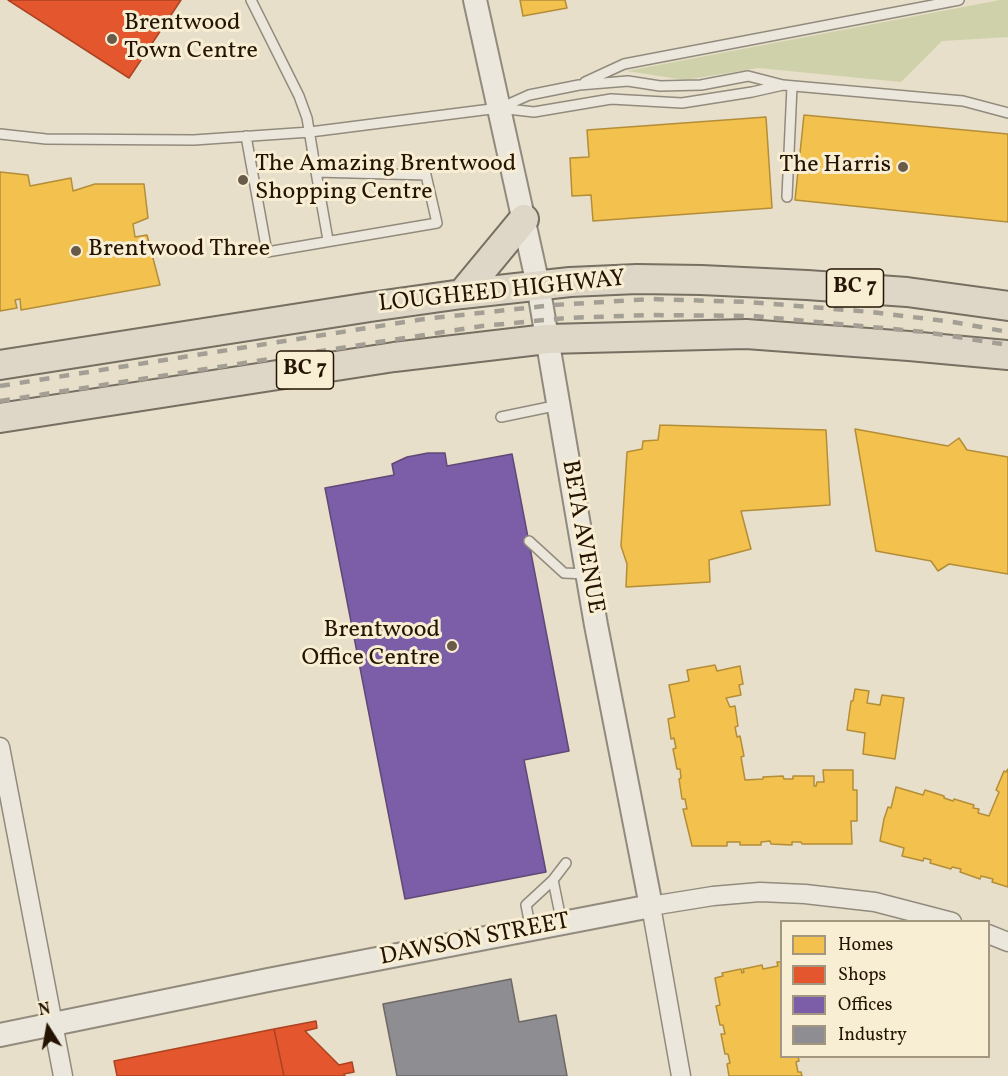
<!DOCTYPE html>
<style>
body{margin:0}
#map{position:relative;width:1008px;height:1076px;overflow:hidden;background:#e7dfc9;font-family:Vollkorn,serif}
canvas{display:block}
.legend{position:absolute;left:780px;top:920px;width:210px;height:138px;box-sizing:border-box;background:#f8eed3;border:2px solid #a49780;margin:0;padding:8px 10px;list-style:none;font-size:18px;color:#251403}
.legend li{display:flex;align-items:center;gap:12px;height:30px}
.legend b{width:30px;border:2px solid #a49780}
.north{position:absolute;left:18px;top:998px;width:60px;height:60px;-webkit-text-stroke:4px #f8eed3;paint-order:stroke;rotate:349deg;font-size:16px;font-weight:700;line-height:24px;text-align:center;color:#251403}
.north::after{content:'';display:block;margin:auto;width:21px;height:27px;background:#251403;clip-path:polygon(50% 0,100% 100%,50% 72%,0 100%)}
</style>
<div id="map">
<canvas width="1008" height="1076"></canvas>
<ul class="legend">
<li><b style="height:16px;background:#f2c14e"></b>Homes</li>
<li><b style="height:16px;background:#e4572e"></b>Shops</li>
<li><b style="height:16px;background:#7b5ea7"></b>Offices</li>
<li><b style="height:16px;background:#8d8d92"></b>Industry</li>
</ul>
<div class="north">N</div>
</div>
<script>
const ctx = document.querySelector('canvas').getContext('2d');
ctx.lineJoin = 'round';
function paint(path, color) {
  ctx.fillStyle = color;
  ctx.fill(path, 'evenodd');
}
function poly(rows) {
  const path = new Path2D();
  for (const r of rows) {
    path.moveTo(r[0], r[1]);
    for (let i = 2; i < r.length; i += 2) path.lineTo(r[i], r[i + 1]);
  }
  return path;
}
function strokePath(path, color, width, dash) {
  ctx.strokeStyle = color;
  ctx.lineWidth = width;
  ctx.lineCap = dash ? 'butt' : 'round';
  ctx.setLineDash(dash || []);
  ctx.stroke(path);
}
function label(font, color, halo, rows, align = 'center') {
  ctx.font = font + ' Vollkorn,serif';
  ctx.lineWidth = 6;
  ctx.setLineDash([]);
  ctx.textBaseline = 'middle';
  ctx.strokeStyle = halo;
  ctx.fillStyle = color;
  for (const [text, x, y, turn = 0] of rows) {
    ctx.save();
    ctx.translate(x, y);
    ctx.rotate((+turn || 0) * Math.PI / 180);
    ctx.textAlign = isNaN(turn) ? turn : align;
    if (halo) ctx.strokeText(text, 0, 0);
    ctx.fillText(text, 0, 0);
    ctx.restore();
  }
}
const green = poly([
 [1000,0,1008,0,1008,37,942,41,901,82,758,68,685,80,627,71]
]);
const homes = poly([
 [520,0,565,0,567,8,523,16,520,0],
 [804,115,1008,134,1008,222,795,200,804,115],
 [766,117,772,208,593,221,591,195,572,196,570,158,589,157,587,130,766,117],
 [0,172,28,175,30,186,71,178,73,191,95,184,144,184,148,218,133,224,135,237,147,235,160,285,21,310,20,299,15,300,17,308,0,311,0,172],
 [660,425,826,430,830,505,741,511,751,549,709,560,710,582,626,587,627,564,621,546,627,452,642,449,643,441,658,440,660,425],
 [855,429,948,446,959,438,967,450,1008,457,1008,574,949,564,938,571,931,561,876,551,855,429],
 [715,665,717,671,740,666,743,684,739,685,741,695,726,698,730,707,735,706,738,726,735,727,737,737,740,736,744,756,741,757,745,780,763,779,763,777,783,776,784,779,793,779,793,776,814,776,814,786,816,786,817,782,824,782,823,770,853,770,853,790,857,790,857,821,851,821,852,844,802,844,801,842,792,842,792,845,771,844,770,841,761,842,761,845,740,845,740,842,727,842,727,846,692,846,683,809,687,809,685,799,682,799,679,779,681,778,680,769,677,769,673,749,676,748,674,738,671,739,668,719,675,717,669,685,689,681,687,670,715,665],
 [855,689,869,691,867,703,880,705,882,695,904,698,895,759,863,754,865,733,847,730,851,701,853,701,855,689],
 [1008,769,1008,887,992,882,993,879,981,876,980,879,960,872,961,869,952,867,951,869,930,863,931,860,924,858,923,861,902,856,904,848,880,841,884,819,888,807,891,808,896,787,923,795,925,790,944,796,944,798,953,801,954,799,974,805,973,808,979,809,978,813,989,816,999,792,996,790,1004,771,1006,772,1008,769],
 [777,962,782,962,782,1056,798,1056,799,1061,796,1062,798,1072,801,1072,802,1076,729,1076,727,1064,730,1063,728,1054,725,1054,721,1034,725,1034,723,1025,720,1025,716,1006,720,1005,715,978,723,976,722,973,741,969,742,973,744,972,743,969,762,965,763,969,778,966,777,962]
]);
const shops = poly([
 [8,0,181,0,129,78,8,0],
 [316,1021,317,1028,305,1031,339,1065,352,1062,354,1072,344,1074,345,1076,284,1076,274,1029,316,1021],
 [274,1029,284,1076,117,1076,114,1061,274,1029]
]);
const offices = poly([
 [428,453,445,453,447,466,512,454,569,751,524,760,546,872,405,899,325,488,394,475,392,464,407,457,428,453]
]);
const industry = poly([
 [511,979,519,1022,556,1015,567,1076,397,1076,383,1004,511,979]
]);
const service = poly([
 [251,0,299,96,307,118,316,172],
 [585,82,624,64,959,0],
 [500,108,529,95,579,85,628,81,660,86,701,85,748,76,783,85,963,101,1008,113],
 [0,134,46,139,194,140,310,132,499,108,534,112,611,99,682,103,752,92,783,85],
 [246,136,267,252,437,223,426,175,316,172,328,240],
 [787,197,792,86],
 [501,417,559,405],
 [529,541,564,573,586,574],
 [553,880,562,924],
 [531,930,526,905,553,880,566,863]
]);
const minor = poly([
 [0,747,63,1076],
 [988,934,1008,942],
 [681,1076,651,906,713,896,760,892,805,894,875,902,952,922]
]);
const tertiary = poly([
 [0,1035,268,980,651,906,596,625,538,285,475,0]
]);
const primary = poly([
 [462,294,524,219],
 [0,365,370,307,462,294,570,282,637,279,701,280,807,285,907,292,1008,306],
 [0,418,394,357,547,339,746,334,909,346,1008,355]
]);
const rail = poly([
 [0,386,424,319,554,305,650,299,749,302,871,312,953,322,1008,332],
 [0,401,482,326,566,318,649,315,753,316,925,332,1008,345]
]);
const markers = [
 [112,39,6,"#695b48"],
 [903,167,6,"#695b48"],
 [243,180,6,"#695b48"],
 [76,251,6,"#695b48"],
 [452,646,6,"#695b48"]
];
const shields = [
 [855,288,57],
 [305,370,57]
];
const shieldNames = [
 ["BC 7",855,288],
 ["BC 7",305,370]
];
const poiNames = [
 ["Brentwood",124,25],
 ["Town Centre",124,53],
 ["The Amazing Brentwood",255,166],
 ["Shopping Centre",255,194],
 ["The Harris",891,167,"right"],
 ["Brentwood Three",88,251],
 ["Brentwood",440,632,"right"],
 ["Office Centre",440,660,"right"]
];
const streetNames = [
 ["LOUGHEED HIGHWAY",502,293,-6],
 ["BETA AVENUE",581,537,80],
 ["DAWSON STREET",475,941,-11]
];
paint(green, '#cfd1aa');
paint(homes, '#f2c14e');
strokePath(homes, '#b48d38', 1.5);
paint(shops, '#e4572e');
strokePath(shops, '#ab4321', 1.5);
paint(offices, '#7b5ea7');
strokePath(offices, '#614876', 1.5);
paint(industry, '#8d8d92');
strokePath(industry, '#6e6967', 1.5);
strokePath(service, '#928b7d', 12);
strokePath(minor, '#928b7d', 21);
strokePath(tertiary, '#928b7d', 26);
strokePath(primary, '#766f62', 32);
strokePath(service, '#ebe7dc', 9);
strokePath(minor, '#ebe7dc', 18);
strokePath(tertiary, '#ebe7dc', 22);
strokePath(primary, '#ded6c6', 28);
strokePath(rail, '#a49f95', 4.5, [10, 10]);
for (const [x, y, r, color] of markers) {
  const dot = new Path2D();
  dot.arc(x, y, r, 0, 2 * Math.PI);
  ctx.fillStyle = color;
  ctx.fill(dot);
  strokePath(dot, '#f8eed3', 2);
}
for (const [x, y, w] of shields) {
  const box = new Path2D();
  box.roundRect(x - w / 2, y - 19, w, 38, 4.5);
  ctx.fillStyle = '#f8eed3';
  ctx.fill(box);
  strokePath(box, '#251403', 1.5);
}
label('bold 22px', '#251403', null, shieldNames);
label('24px', '#251403', '#f8eed3', poiNames, 'left');
label('24px', '#251403', '#f8eed3', streetNames);
</script>
